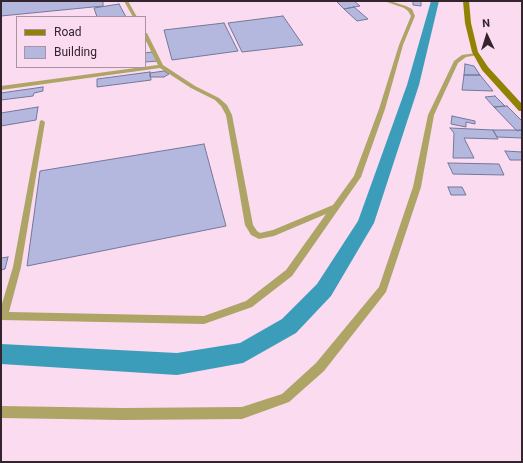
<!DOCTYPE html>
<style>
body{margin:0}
#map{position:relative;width:523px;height:463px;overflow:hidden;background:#fbdbef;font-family:Roboto,sans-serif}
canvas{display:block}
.frame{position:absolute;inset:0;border:2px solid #33242e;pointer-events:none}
.legend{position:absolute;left:16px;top:16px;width:130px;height:52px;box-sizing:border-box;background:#fbdbef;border:1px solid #ab92a2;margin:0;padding:5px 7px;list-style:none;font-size:12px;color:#33242e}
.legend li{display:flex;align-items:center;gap:8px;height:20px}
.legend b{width:20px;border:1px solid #ab92a2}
.north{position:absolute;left:467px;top:16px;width:40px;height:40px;-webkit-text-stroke:3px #fbdbef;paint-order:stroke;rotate:356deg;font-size:11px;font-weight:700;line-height:16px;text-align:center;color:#33242e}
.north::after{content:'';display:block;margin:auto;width:14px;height:18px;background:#33242e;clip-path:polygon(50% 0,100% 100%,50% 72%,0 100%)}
</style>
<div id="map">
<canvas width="523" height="463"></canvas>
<div class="frame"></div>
<ul class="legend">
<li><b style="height:5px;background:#918203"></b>Road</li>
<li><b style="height:11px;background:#b5b8de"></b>Building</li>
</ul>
<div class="north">N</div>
</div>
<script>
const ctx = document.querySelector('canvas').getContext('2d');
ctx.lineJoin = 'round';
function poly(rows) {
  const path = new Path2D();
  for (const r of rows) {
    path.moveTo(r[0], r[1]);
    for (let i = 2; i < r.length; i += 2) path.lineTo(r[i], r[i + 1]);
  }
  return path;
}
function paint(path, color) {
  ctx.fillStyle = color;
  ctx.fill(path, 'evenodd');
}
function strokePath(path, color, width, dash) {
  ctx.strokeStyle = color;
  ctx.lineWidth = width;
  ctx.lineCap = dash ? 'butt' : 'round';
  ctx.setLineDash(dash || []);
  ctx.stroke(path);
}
const canal = poly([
 [431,1,439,1,419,85,374,223,331,296,296,333,243,363,177,375,1,364,1,344,177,353,240,343,282,319,317,284,358,221,407,85,431,1]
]);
const building = poly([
 [1,1,103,1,103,6,1,16,1,1],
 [336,1,354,1,360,6,344,9,336,1],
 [413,1,421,1,421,6,413,5,413,1],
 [119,4,126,17,97,17,94,8,119,4],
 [354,7,368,19,357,21,344,9,354,7],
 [283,16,303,45,242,52,228,23,283,16],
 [224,23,238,51,172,60,164,30,224,23],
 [152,52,158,61,145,62,145,53,152,52],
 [465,64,474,66,480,75,464,75,465,64],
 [164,71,169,74,164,77,150,77,150,73,164,71],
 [150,72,151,80,97,87,97,79,150,72],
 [464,75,480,75,493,91,462,90,464,75],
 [43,87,43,91,34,93,33,96,1,100,1,93,43,87],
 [495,96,505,106,494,107,485,97,495,96],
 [507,106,522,121,522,130,517,131,494,107,507,106],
 [38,107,36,120,1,126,1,113,38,107],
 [452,116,475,121,475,124,466,122,466,127,451,124,452,116],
 [450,128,493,130,498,139,464,138,474,158,453,158,454,133,450,128],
 [493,130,522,130,522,138,497,137,493,130],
 [204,144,226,226,27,266,40,171,204,144],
 [505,151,522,152,522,160,510,160,505,151],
 [448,163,499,164,504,175,453,174,448,163],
 [448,187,462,187,466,195,451,195,448,187],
 [8,257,5,269,1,270,1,258,8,257]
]);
const service = poly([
 [124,1,128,1,137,17,133,17,124,1],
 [384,1,390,1,406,6,412,9,415,16,403,45,385,109,361,177,292,276,252,307,204,324,1,320,1,307,13,267,40,121,42,120,45,122,21,267,9,312,204,316,246,301,286,270,326,214,274,236,259,239,251,235,245,225,226,115,221,106,215,100,191,88,160,68,1,90,1,86,158,65,145,39,145,33,147,33,163,65,195,86,219,98,227,105,232,115,253,225,257,231,260,233,273,230,333,205,354,176,379,109,399,45,411,16,408,11,404,8,384,1],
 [476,53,478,54,478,55,466,57,458,63,434,115,421,187,386,292,324,371,289,402,242,419,122,420,1,418,1,406,122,408,242,407,282,394,316,363,379,287,413,187,428,115,454,61,462,55,476,53]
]);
const secondary = poly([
 [463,1,469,1,471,23,478,52,488,67,522,104,522,111,519,111,482,70,472,52,465,23,463,1]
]);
paint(canal, '#3b9dba');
paint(building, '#b5b8de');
strokePath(building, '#74779a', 1);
paint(service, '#ada466');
paint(secondary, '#918203');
</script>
